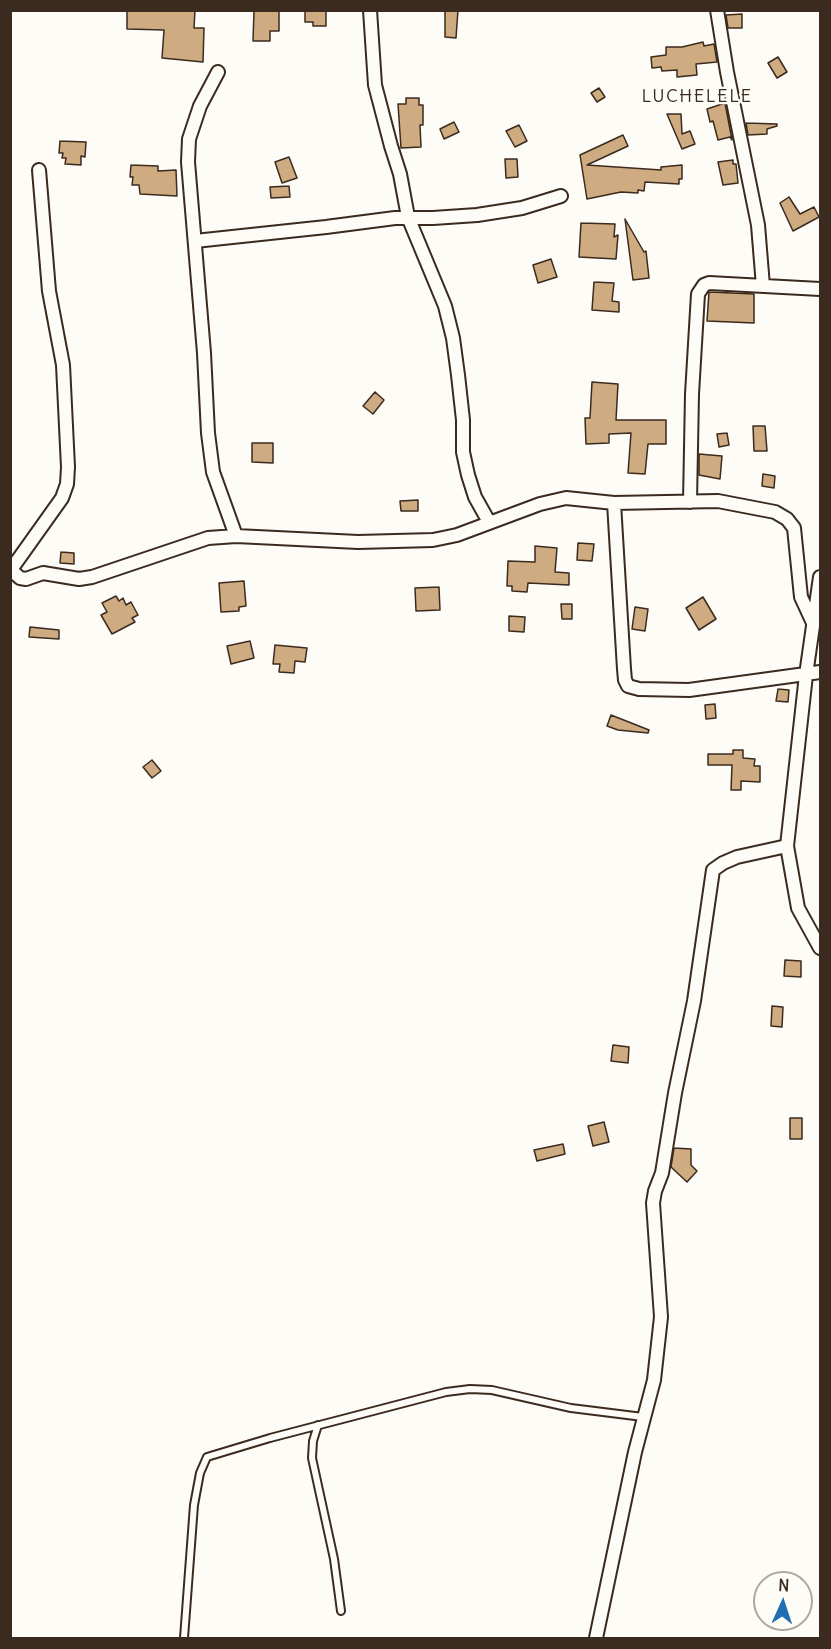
<!DOCTYPE html>
<style>
body{margin:0}
#map{position:relative;width:831px;height:1649px;overflow:hidden;background:#fdfcf7;font-family:Delius,sans-serif}
canvas{display:block}
.frame{position:absolute;inset:0;border:12px solid #3b2a1e;pointer-events:none}
.north{position:absolute;left:753px;top:1571px;width:60px;height:60px;box-sizing:border-box;background:#fdfcf7;border:2px solid #afa8a0;border-radius:50%;rotate:3deg;font-size:16px;font-weight:700;line-height:24px;text-align:center;color:#3b2a1e}
.north::after{content:'';display:block;margin:auto;width:21px;height:27px;background:#1f6fb2;clip-path:polygon(50% 0,100% 100%,50% 72%,0 100%)}
</style>
<div id="map">
<canvas width="831" height="1649"></canvas>
<div class="frame"></div>
<div class="north">N</div>
</div>
<script>
const ctx = document.querySelector('canvas').getContext('2d');
ctx.lineJoin = 'round';
function paint(path, color) {
  ctx.fillStyle = color;
  ctx.fill(path, 'evenodd');
}
function poly(rows) {
  const path = new Path2D();
  for (const r of rows) {
    path.moveTo(r[0], r[1]);
    for (let i = 2; i < r.length; i += 2) path.lineTo(r[i], r[i + 1]);
  }
  return path;
}
function strokePath(path, color, width, dash) {
  ctx.strokeStyle = color;
  ctx.lineWidth = width;
  ctx.lineCap = dash ? 'butt' : 'round';
  ctx.setLineDash(dash || []);
  ctx.stroke(path);
}
function label(font, color, halo, rows, align = 'center') {
  ctx.font = font + ' Delius,sans-serif';
  ctx.lineWidth = 4.5;
  ctx.setLineDash([]);
  ctx.textBaseline = 'middle';
  ctx.strokeStyle = halo;
  ctx.fillStyle = color;
  for (const [text, x, y, turn = 0] of rows) {
    ctx.save();
    ctx.translate(x, y);
    ctx.rotate((+turn || 0) * Math.PI / 180);
    ctx.textAlign = isNaN(turn) ? turn : align;
    if (halo) ctx.strokeText(text, 0, 0);
    ctx.fillText(text, 0, 0);
    ctx.restore();
  }
}
const building = poly([
 [127,10,195,10,194,28,204,28,203,62,162,58,164,30,127,29,127,10],
 [305,10,326,10,326,26,313,26,313,22,305,22,305,10],
 [445,10,458,10,456,38,445,37,445,10],
 [254,11,279,11,279,31,270,31,270,41,253,41,254,11],
 [742,14,742,28,728,28,726,15,742,14],
 [703,42,704,46,714,44,717,62,696,64,697,75,677,77,677,70,662,71,661,67,652,68,651,57,666,55,666,47,682,47,703,42],
 [778,57,787,72,777,78,768,63,778,57],
 [599,88,605,97,597,102,591,93,599,88],
 [406,98,419,98,419,105,423,105,423,125,420,125,421,147,401,148,398,104,406,104,406,98],
 [725,103,732,140,730,137,718,140,713,121,710,122,707,109,725,103],
 [667,114,681,114,682,134,690,131,695,144,682,149,667,114],
 [454,122,459,132,444,139,440,129,454,122],
 [746,123,777,124,777,126,767,129,767,134,748,135,746,123],
 [519,125,527,141,515,147,506,131,519,125],
 [623,135,628,146,587,165,661,170,661,167,682,165,682,179,679,179,679,184,645,182,644,191,638,190,638,193,621,192,587,199,580,155,623,135],
 [60,141,86,142,85,157,81,156,81,165,65,164,66,158,62,158,63,153,59,153,60,141],
 [289,157,297,178,282,183,275,162,289,157],
 [505,159,517,159,518,177,506,178,505,159],
 [733,160,733,164,736,164,738,183,723,185,718,162,733,160],
 [131,165,158,166,158,171,176,170,177,196,140,194,139,185,132,185,133,177,130,177,131,165],
 [289,186,290,197,271,198,270,187,289,186],
 [789,197,800,214,814,207,819,217,793,231,780,203,789,197],
 [625,219,644,252,646,251,649,278,633,280,625,219],
 [581,223,615,224,614,237,618,235,616,259,579,257,581,223],
 [551,259,557,277,538,283,533,265,551,259],
 [594,282,614,283,612,301,619,302,619,312,592,310,594,282],
 [709,292,754,294,754,323,707,321,709,292],
 [592,382,618,384,616,420,666,420,666,444,648,444,645,474,628,473,631,433,609,434,609,443,586,444,585,418,590,418,592,382],
 [375,392,384,400,373,414,363,406,375,392],
 [753,426,765,426,767,451,754,451,753,426],
 [727,433,729,445,719,447,717,434,727,433],
 [252,443,273,443,273,463,252,462,252,443],
 [699,454,722,456,720,479,699,475,699,454],
 [763,474,775,476,774,488,762,486,763,474],
 [418,500,418,511,401,511,400,501,418,500],
 [578,543,594,544,592,561,577,560,578,543],
 [535,546,557,548,555,572,569,573,569,585,528,583,527,592,512,591,512,586,507,586,508,561,535,562,535,546],
 [61,552,74,553,74,564,60,563,61,552],
 [244,581,246,606,239,607,239,611,221,612,219,583,244,581],
 [439,587,440,610,416,611,415,588,439,587],
 [116,596,119,601,123,598,126,605,131,602,138,615,132,618,135,622,112,634,101,615,107,612,102,603,116,596],
 [703,597,716,619,699,630,686,608,703,597],
 [561,604,572,604,572,619,562,619,561,604],
 [635,607,648,609,645,631,632,629,635,607],
 [509,616,525,617,524,632,509,631,509,616],
 [30,627,59,630,59,639,29,637,30,627],
 [250,641,254,658,231,664,227,646,250,641],
 [275,645,307,648,305,662,295,661,294,673,279,672,280,664,273,664,275,645],
 [778,689,789,690,788,702,776,701,778,689],
 [715,704,716,718,706,719,705,705,715,704],
 [611,715,649,730,648,733,618,730,607,726,611,715],
 [733,750,743,750,743,758,755,759,754,766,760,766,760,782,741,781,741,790,731,790,732,765,708,765,708,754,733,754,733,750],
 [152,760,161,771,152,778,143,767,152,760],
 [785,960,801,961,801,977,784,976,785,960],
 [772,1006,783,1007,782,1027,771,1026,772,1006],
 [613,1045,629,1047,628,1063,611,1061,613,1045],
 [790,1118,802,1118,802,1139,790,1139,790,1118],
 [604,1122,609,1142,593,1146,588,1126,604,1122],
 [563,1144,565,1154,537,1161,534,1150,563,1144],
 [674,1148,691,1149,691,1165,697,1171,687,1182,671,1167,674,1148]
]);
const service = poly([
 [318,1425,313,1441,312,1458,334,1559,341,1611],
 [184,1638,194,1505,200,1473,207,1457,270,1438,446,1392,470,1389,492,1390,571,1408,643,1417]
]);
const minor = poly([
 [370,10,375,85,391,146,400,174,408,217,445,306,453,338,458,375,463,420,463,452,468,475,475,497,489,522],
 [717,10,727,72,758,225,763,286],
 [218,72,200,106,189,139,188,162,204,353,208,433,213,472,236,536],
 [195,241,326,227,395,218,433,218,477,215,522,208,561,196],
 [690,502,692,394,698,294,704,285,709,283,820,289],
 [614,503,624,669,625,680,628,686,639,689,689,690,820,672],
 [11,570,20,578,26,579,43,573,79,579,92,577,208,538,236,536,358,542,433,540,457,535,540,504,566,498,614,503,718,501,775,512,787,519,794,528,801,597,813,623],
 [10,571,62,498,67,484,68,467,63,365,49,291,39,170],
 [820,577,806,675,787,846,798,908,820,948],
 [596,1638,635,1452,654,1380,661,1317,653,1203,655,1191,662,1173,675,1093,694,1001,713,870,723,863,737,857,787,846]
]);
const quarterNames = [
 ["LUCHELELE",697,97]
];
paint(building, '#cfab81');
strokePath(building, '#3b2a1e', 1.5);
strokePath(service, '#3b2a1e', 10);
strokePath(minor, '#3b2a1e', 16);
strokePath(service, '#fdfcf7', 6);
strokePath(minor, '#fdfcf7', 12);
ctx.letterSpacing = '1.5px';
label('18px', '#3b2a1e', '#fdfcf7', quarterNames);
ctx.letterSpacing = '0px';
</script>
